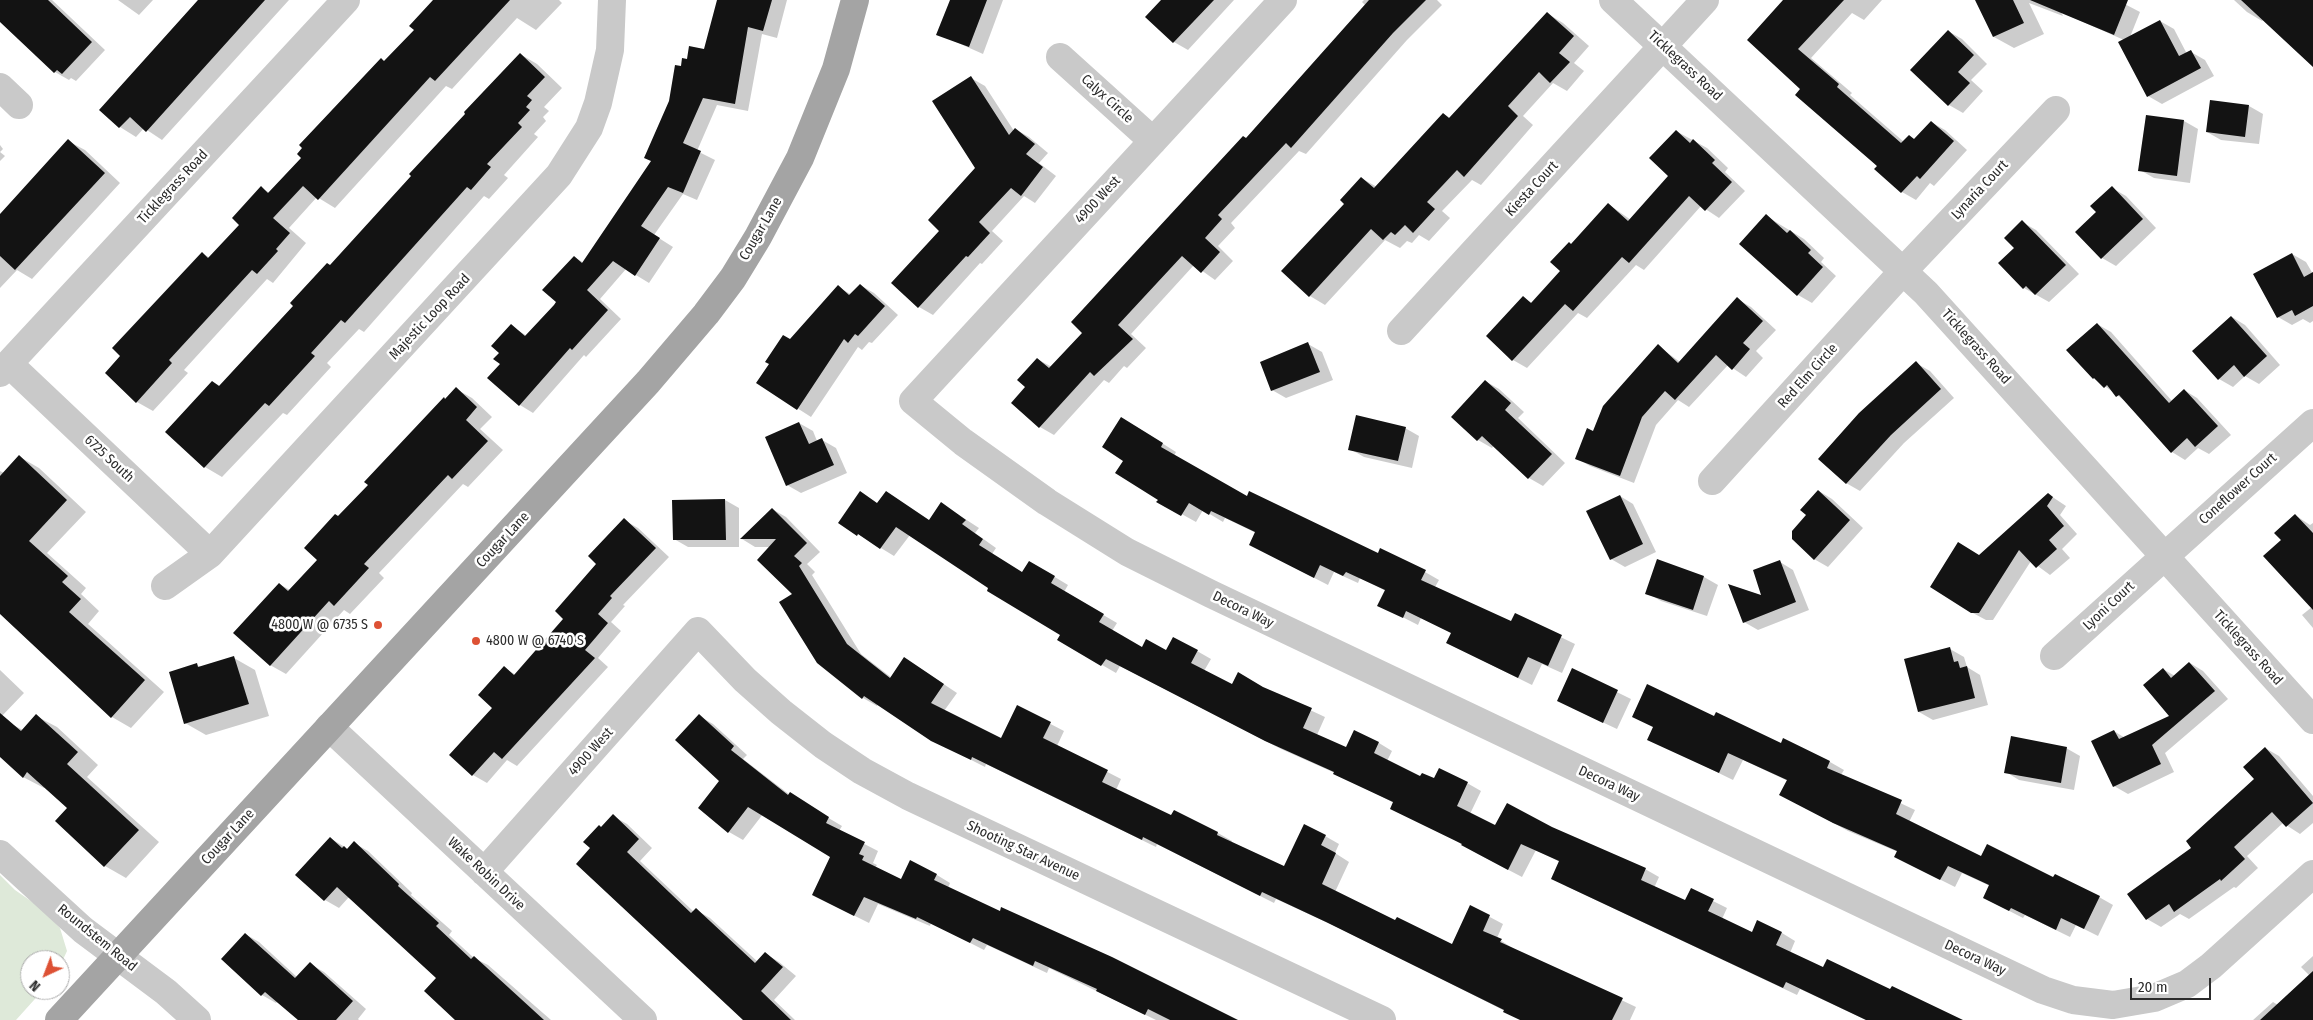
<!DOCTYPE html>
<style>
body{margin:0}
#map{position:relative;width:2313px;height:1020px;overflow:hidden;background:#fff;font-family:"Fira Sans Condensed",sans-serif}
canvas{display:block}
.north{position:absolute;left:20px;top:950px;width:50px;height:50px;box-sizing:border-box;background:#fff;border:1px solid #ababab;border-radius:50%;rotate:223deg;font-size:14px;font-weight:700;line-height:20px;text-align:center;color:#2c2c2c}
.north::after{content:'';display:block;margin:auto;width:18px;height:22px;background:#dd5134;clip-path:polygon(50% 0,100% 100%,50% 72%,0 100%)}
.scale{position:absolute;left:2130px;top:978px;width:81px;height:22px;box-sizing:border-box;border:2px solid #2c2c2c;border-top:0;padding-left:6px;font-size:15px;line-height:18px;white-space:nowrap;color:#2c2c2c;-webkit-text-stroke:4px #fff;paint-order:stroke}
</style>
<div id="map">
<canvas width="2313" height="1020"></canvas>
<div class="north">N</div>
<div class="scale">20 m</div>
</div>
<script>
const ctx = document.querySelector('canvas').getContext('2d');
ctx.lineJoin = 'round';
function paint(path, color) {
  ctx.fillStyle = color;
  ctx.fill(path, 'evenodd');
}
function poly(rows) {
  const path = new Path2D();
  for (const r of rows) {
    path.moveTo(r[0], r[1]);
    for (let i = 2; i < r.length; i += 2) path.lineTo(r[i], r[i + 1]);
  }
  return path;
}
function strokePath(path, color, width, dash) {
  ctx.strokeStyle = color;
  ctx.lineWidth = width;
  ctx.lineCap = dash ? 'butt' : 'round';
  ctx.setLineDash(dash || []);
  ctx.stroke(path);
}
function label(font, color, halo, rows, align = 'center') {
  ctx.font = font + ' "Fira Sans Condensed",sans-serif';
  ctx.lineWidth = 5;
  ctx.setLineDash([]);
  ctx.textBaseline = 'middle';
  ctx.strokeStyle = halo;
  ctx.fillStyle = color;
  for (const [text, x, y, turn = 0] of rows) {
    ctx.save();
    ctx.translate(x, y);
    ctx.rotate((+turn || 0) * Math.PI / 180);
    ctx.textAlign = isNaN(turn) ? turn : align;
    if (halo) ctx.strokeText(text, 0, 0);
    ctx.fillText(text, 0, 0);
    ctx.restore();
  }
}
const green = poly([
 [0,875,15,890,41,908,60,928,67,951,60,966,60,960,30,960,30,990,43,990,16,1020,0,1020]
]);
const shadow = poly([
 [0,0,52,0,105,50,76,81,71,78,69,80,55,72,0,20],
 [118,0,153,0,139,15],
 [198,0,289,0,162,140,144,128,136,137,120,127,101,110],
 [435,0,559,0,562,3,536,30,517,18,452,89,446,86,335,208,317,197,289,228,306,243,273,283,267,279,184,370,188,373,153,411,137,402,122,356,202,253,210,258,240,225,261,188,270,193,303,158,415,30],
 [718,0,787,0,777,38,762,34,748,111,717,105,697,151,715,160,697,200,683,194,654,235,673,247,649,283,626,269,600,299,621,319,586,357,584,355,533,413,520,405,501,364,501,352,511,326,527,336,557,302,574,257,584,263,652,162,682,67,688,60,705,50],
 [951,0,1003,0,983,54,938,34],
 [1163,0,1234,0,1188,50,1174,42,1147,17],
 [1364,0,1437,0,1442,5,1407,40,1306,154,1299,151,1231,223,1235,228,1218,246,1233,261,1215,280,1194,265,1131,334,1146,348,1127,368,1124,366,1109,383,1104,380,1054,435,1040,427,1013,403,1027,387,1037,359,1052,367,1084,333,1247,139,1366,6,1362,2],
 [1796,0,1882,0,1864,20,1852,13,1811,58,1852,93,1850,95,1904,142,1909,136,1915,140,1931,122,1945,130,1967,150,1934,186,1930,183,1916,200,1902,192,1802,89,1749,40],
 [1976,0,2055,0,2063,16,2029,3,2044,34,2014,48,1994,37],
 [2070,0,2117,0,2140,12,2130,37,2160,21,2174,29,2187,54,2191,52,2205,60,2214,76,2162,104,2148,96,2124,40,2065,14],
 [2234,0,2313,0,2313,64,2264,19,2262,21,2247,12],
 [1548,14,1563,23,1589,46,1574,63,1584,71,1567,91,1553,83,1523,116,1533,125,1481,185,1472,180,1442,211,1450,218,1429,241,1419,235,1412,243,1407,241,1400,248,1385,240,1325,305,1310,296,1345,204,1361,178,1377,187,1444,114,1450,118],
 [1948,31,1962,39,1987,64,1971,80,1983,91,1963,113,1949,105,1912,70],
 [520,54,537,64,562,88,544,107,549,111,543,117,546,121,534,134,538,137,504,175,508,178,489,199,484,196,364,332,359,329,327,363,331,367,287,415,283,413,222,477,205,467,167,432,213,382,220,386,413,176],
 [971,78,985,86,1014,131,1015,129,1029,137,1048,153,1039,163,1056,176,1035,203,1024,196,992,231,1003,241,982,264,980,263,933,315,919,307,941,231,977,168],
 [2249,106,2263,114,2259,144,2221,140,2207,132],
 [2184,121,2198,129,2190,183,2154,178,2140,170],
 [1676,131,1707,148,1728,168,1725,172,1745,191,1719,218,1701,206,1644,270,1636,265,1587,318,1578,313,1527,368,1513,360,1523,298,1532,303,1562,271,1572,245,1608,204,1631,220,1670,176],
 [68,141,85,150,120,183,32,279,17,270,0,288,0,216],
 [0,145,3,149,0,152,5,156,0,161],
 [2112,188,2126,196,2156,228,2116,266,2102,258,2077,232,2098,212],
 [1766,216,1804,239,1824,258,1821,262,1836,276,1812,303,1798,295,1741,244],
 [2022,222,2036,230,2079,274,2049,302,2024,288,2015,248],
 [2292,254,2306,262,2313,274,2313,321,2310,323,2303,319,2292,325,2278,317],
 [860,285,874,293,898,315,872,343,869,342,862,350,858,347,811,417,758,383,790,340,838,287,852,295],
 [1737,299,1751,307,1776,330,1756,351,1763,358,1746,377,1728,365,1689,407,1678,400,1656,425,1634,483,1590,466,1576,458,1658,346,1680,362],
 [2232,317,2245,325,2280,365,2259,384,2245,376,2233,387,2219,379],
 [2097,324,2111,332,2172,401,2184,390,2197,398,2231,435,2209,454,2198,448,2185,460,2172,452,2125,401,2094,378],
 [1308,344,1322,352,1333,380,1286,398,1272,390],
 [1916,363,1930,371,1954,398,1904,443,1860,491,1846,483],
 [1485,381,1499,389,1524,412,1518,418,1565,463,1543,486,1529,478,1494,445,1492,448,1478,440],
 [456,389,472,398,492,417,480,429,503,450,468,487,463,484,379,573,384,578,350,614,344,610,286,674,270,665,279,584,290,590,318,560,339,517],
 [799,423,813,431,817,441,822,440,836,448,847,473,801,493,787,485],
 [1135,426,1176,452,1174,456,1248,498,1379,555,1425,572,1439,580,1435,587,1512,623,1515,615,1575,644,1562,673,1542,664,1532,685,1447,643,1452,633,1421,618,1418,625,1379,605,1386,591,1360,578,1358,583,1334,572,1328,585,1264,552,1256,533,1225,518,1223,522,1203,510,1196,522,1158,501,1159,499,1124,460],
 [1405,428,1419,436,1412,468,1364,457,1350,449],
 [20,457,39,468,86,512,47,553,86,588,81,594,99,611,88,624,164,692,131,728,112,717,0,613,0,471,4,473],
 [1819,491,1832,499,1863,528,1828,567,1814,559,1808,515],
 [2048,494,2066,506,2060,515,2077,534,2062,549,2070,558,2050,575,2031,561,1993,620,1986,620,1971,612,1979,556],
 [1620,496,1633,504,1656,552,1625,567,1611,559],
 [725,500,739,508,739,547,688,547,674,539],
 [878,504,930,521,942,504,979,528,975,533,996,548,992,554,1023,573,1030,562,1068,585,1064,592,1117,623,1112,631,1143,649,1166,651,1197,651,1211,659,1204,671,1233,686,1263,688,1325,717,1317,735,1347,749,1379,743,1392,751,1387,761,1421,778,1467,783,1481,791,1470,814,1496,827,1551,828,1645,869,1659,877,1654,888,1686,902,1692,890,1713,901,1727,908,1722,919,1752,934,1758,922,1782,933,1795,941,1790,953,1823,969,1891,991,1960,1020,1866,1020,1800,989,1797,995,1566,886,1560,862,1536,850,1522,877,1476,853,1394,803,1335,773,1281,749,1120,666,1116,673,1059,640,1062,634,910,535,894,556,840,523],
 [772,509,786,517,820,552,807,564,815,572,812,575,861,654,892,678,918,667,957,693,944,711,1002,739,1018,707,1064,731,1057,746,1121,779,1116,790,1171,817,1174,811,1218,833,1232,841,1231,843,1284,868,1325,836,1339,844,1335,853,1349,862,1335,892,1396,922,1452,945,1471,907,1503,924,1497,938,1514,949,1636,1007,1630,1020,1523,1020,1341,929,1276,899,1274,903,1157,844,1156,847,986,764,985,767,932,740,878,704,877,706,863,698,794,594,771,547,755,547,742,539],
 [2295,515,2310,525,2313,523,2313,628,2302,615,2312,607,2282,540],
 [624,520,638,528,669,557,623,605,625,606,611,622,621,631,598,658,608,667,517,766,507,760,487,783,473,775,504,668,516,675,565,619],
 [1658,561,1704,577,1718,585,1707,616,1661,601,1647,593],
 [1780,562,1793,570,1809,610,1758,630,1744,622,1763,597],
 [1950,649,1964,657,1967,667,1980,675,1988,705,1933,720,1919,712],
 [234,658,255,670,269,716,206,735,185,723,197,665,202,668],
 [2190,663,2203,671,2228,699,2165,753,2174,772,2128,794,2114,786,2114,731,2125,738,2171,716,2163,669,2175,676],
 [0,670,24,693,0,718],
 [1572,670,1631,699,1617,729,1572,708],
 [36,716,57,727,98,765,87,777,159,842,126,878,105,866,56,821,69,808,45,787,44,788,23,777,0,753,0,736,11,724,23,730],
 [699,716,713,724,747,755,743,759,790,795,842,826,839,831,878,851,873,863,877,865,875,868,901,880,937,875,950,883,948,888,1236,1020,1156,1020,1049,968,1047,973,987,945,984,950,931,923,930,926,878,904,869,923,827,902,832,857,763,814,743,840,729,832,721,781],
 [1714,718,1782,744,1784,740,1830,762,1844,770,1841,775,1915,810,1909,822,1982,858,2054,878,2099,897,2113,905,2098,936,2076,925,2070,937,2025,915,2023,918,1984,898,1990,886,1962,873,1955,887,1909,864,1898,852,1848,831,1795,802,1788,781,1743,760,1733,780,1649,739],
 [2066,748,2080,756,2074,790,2019,780,2006,772],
 [2265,748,2279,756,2313,796,2313,823,2300,834,2283,823,2247,856,2258,868,2236,888,2234,887,2189,919,2180,914,2161,927,2147,919,2128,894,2193,848,2256,779],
 [613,816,627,824,652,848,640,861,694,912,696,910,710,918,758,962,766,954,779,962,796,976,774,1000,795,1020,744,1020,591,848,602,828],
 [330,838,348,849,354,843,368,851,412,893,411,895,452,931,449,935,474,958,488,965,551,1020,460,1020,438,978,349,897,339,908,325,900,297,875],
 [245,934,259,942,298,978,310,964,324,972,366,1009,358,1019,359,1020,297,1020,298,1019,278,1001,276,1003,262,995,223,959],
 [2313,956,2313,1020,2253,1020,2273,1002,2278,1005,2310,976,2301,967]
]);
const building = poly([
 [0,0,48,0,92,42,62,74,57,70,54,73,0,22],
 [198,0,265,0,146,132,130,117,119,128,99,110],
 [433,0,510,0,435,81,430,77,318,200,303,186,273,218,290,233,276,249,278,251,257,274,252,270,169,360,172,363,136,403,105,373,120,356,112,348,202,252,208,258,239,225,232,218,261,186,268,193,301,158,297,154,302,148,299,145,381,58,384,61,414,30,409,26],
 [717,0,772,0,763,31,748,27,735,104,703,98,683,143,701,151,683,193,668,187,641,226,660,238,635,276,613,261,587,290,608,310,572,350,570,348,519,406,487,378,500,364,493,359,499,353,491,346,511,324,525,336,554,305,556,302,542,290,574,256,582,263,651,161,644,158,669,101,675,65,681,66,682,58,687,59,689,46,704,49],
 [950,0,987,0,969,47,936,35],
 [1161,0,1214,0,1173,43,1145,17],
 [1369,0,1426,0,1393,33,1291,148,1286,143,1218,215,1222,219,1205,238,1220,252,1201,273,1182,256,1118,325,1133,339,1094,376,1090,372,1039,428,1011,403,1025,387,1017,380,1037,358,1049,368,1082,333,1071,322,1243,136,1246,138],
 [1783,0,1844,0,1798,49,1839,84,1837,87,1901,143,1909,135,1914,139,1931,121,1954,141,1920,179,1917,176,1901,193,1874,169,1877,166,1795,95,1800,89,1747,40],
 [1975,0,2013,0,2024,23,1993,37],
 [2030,0,2128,0,2114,35],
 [2241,0,2313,0,2313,67],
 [1547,12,1574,36,1559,53,1570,62,1550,83,1539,72,1508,106,1518,116,1464,177,1457,170,1427,202,1435,209,1413,233,1405,225,1395,235,1391,232,1383,240,1371,229,1309,297,1281,271,1344,204,1340,200,1361,177,1374,188,1443,113,1449,118],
 [2160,20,2179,56,2191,50,2201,68,2147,97,2118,42],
 [1948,30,1974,55,1958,72,1970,83,1948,106,1910,70],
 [520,53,545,77,527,96,532,100,526,107,530,110,518,123,522,127,487,164,491,167,471,190,467,187,345,323,341,320,311,353,315,356,269,406,265,403,204,468,165,432,212,381,219,386,293,306,290,303,327,263,330,265,411,176,409,174,465,114,464,112],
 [971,76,1009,135,1015,128,1035,144,1026,154,1043,167,1021,196,1011,188,979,222,990,233,968,257,966,256,918,308,891,283,939,231,928,220,975,168,932,101],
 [2210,100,2249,105,2245,137,2206,132],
 [2146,115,2184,120,2177,176,2138,171],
 [1676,130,1690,143,1693,139,1715,160,1712,163,1732,182,1705,211,1689,196,1629,263,1622,257,1573,311,1565,304,1512,361,1486,336,1523,296,1531,303,1560,271,1550,262,1569,242,1571,244,1608,203,1628,221,1668,176,1649,158],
 [68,139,105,173,15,270,0,256,0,214],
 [2112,186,2143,219,2101,259,2075,232,2096,212,2090,206],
 [1766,214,1787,233,1790,230,1811,250,1808,253,1823,267,1797,296,1739,244],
 [2022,220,2066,265,2035,295,2026,286,2023,289,1998,263,2014,248,2004,238],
 [2292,253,2304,277,2313,272,2313,306,2295,316,2292,310,2277,318,2253,274],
 [860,284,885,306,858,336,855,334,848,343,844,339,797,410,756,383,769,364,765,362,783,335,790,339,838,285,849,295],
 [1737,297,1763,321,1743,343,1750,349,1732,370,1716,355,1675,400,1665,391,1642,417,1620,476,1575,459,1587,428,1593,431,1603,406,1658,344,1678,363],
 [2231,316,2267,356,2244,377,2234,365,2218,380,2192,351],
 [2097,323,2169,403,2184,389,2218,426,2195,447,2187,438,2171,453,2119,395,2116,397,2107,385,2104,388,2094,378,2093,379,2066,350],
 [1308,342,1320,372,1271,391,1260,362],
 [1916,361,1941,389,1891,435,1846,484,1818,459,1859,413],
 [1485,380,1511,403,1505,410,1552,454,1528,479,1482,436,1477,441,1451,417],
 [456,387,477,407,466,420,488,441,452,479,448,475,364,564,369,568,334,606,329,601,270,666,233,633,279,583,288,591,317,560,304,548,335,514,338,516,368,485,364,482,444,397,445,399],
 [1356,415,1406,427,1398,461,1348,450],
 [1121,417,1163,443,1161,447,1247,496,1249,491,1378,553,1380,548,1426,570,1421,580,1511,621,1515,613,1562,635,1548,666,1528,657,1518,678,1446,643,1451,633,1406,611,1403,618,1377,606,1385,590,1346,572,1343,576,1320,565,1314,578,1249,545,1255,532,1211,511,1209,515,1189,503,1181,516,1156,502,1158,500,1115,473,1123,461,1102,447],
 [799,422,809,444,822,438,834,465,786,486,765,437],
 [19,455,67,500,29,541,68,576,62,582,81,599,69,612,145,680,111,718,0,614,0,476],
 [1818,490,1850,520,1814,560,1792,539,1792,531,1806,515,1800,510],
 [860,491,877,503,886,491,929,520,941,502,966,520,962,524,983,539,979,545,1022,572,1029,561,1055,576,1051,583,1104,614,1099,622,1142,647,1146,639,1166,650,1173,637,1198,650,1191,663,1232,684,1238,672,1263,687,1312,708,1303,728,1346,747,1354,730,1379,742,1374,753,1420,776,1422,773,1434,778,1439,768,1468,782,1457,806,1495,825,1507,803,1552,827,1646,868,1641,880,1685,900,1691,888,1714,899,1708,911,1752,932,1757,920,1782,932,1776,945,1823,967,1827,959,1890,989,1892,986,1963,1020,1866,1020,1786,982,1783,988,1551,879,1559,861,1521,844,1508,870,1461,845,1462,844,1390,809,1393,802,1333,774,1334,772,1265,741,1106,659,1101,666,1057,640,1060,635,987,591,988,588,896,527,880,549,858,534,857,536,838,523],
 [2048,493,2053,497,2047,506,2064,526,2049,540,2057,549,2036,568,2019,550,1979,613,1971,613,1930,587,1958,542,1979,555],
 [1620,495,1643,544,1610,560,1586,511],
 [725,499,726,540,673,540,672,500],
 [772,508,807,543,794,556,802,563,799,566,847,644,890,678,904,657,944,684,931,703,1001,738,1017,705,1051,722,1043,738,1108,770,1102,782,1171,815,1174,810,1218,832,1217,835,1284,866,1304,824,1326,835,1321,845,1336,853,1322,884,1395,920,1397,917,1452,944,1470,905,1490,915,1483,931,1502,939,1500,942,1623,998,1612,1020,1520,1020,1503,1012,1504,1010,1326,922,1262,892,1260,896,1143,837,1142,840,972,757,971,760,931,741,864,696,862,699,817,663,779,602,792,594,757,560,776,539,740,539],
 [2295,514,2313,533,2313,610,2263,556,2281,540,2274,533],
 [624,518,656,548,610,596,612,598,598,614,608,623,585,650,595,658,502,759,494,752,472,776,449,755,492,708,478,695,504,666,514,675,563,619,555,611,596,564,588,556],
 [1657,559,1704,576,1693,610,1645,594],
 [1780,560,1796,602,1743,623,1728,584,1761,595,1753,570],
 [1950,647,1954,662,1958,661,1960,668,1967,666,1975,698,1918,712,1904,659],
 [234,656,249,704,184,724,169,672,197,663,198,667],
 [2189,662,2215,691,2152,745,2161,764,2113,787,2091,741,2114,730,2119,739,2169,716,2143,685,2163,668,2171,678],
 [1572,668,1618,690,1603,723,1557,701],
 [1647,684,1714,716,1716,712,1781,743,1783,738,1830,761,1827,768,1902,800,1896,814,1981,856,1987,844,2053,877,2055,874,2100,896,2084,929,2061,918,2056,930,2011,908,2009,911,1983,898,1989,885,1948,866,1940,880,1894,857,1897,851,1833,823,1779,795,1787,780,1728,753,1719,773,1647,740,1653,727,1632,717],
 [0,713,21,731,36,714,78,752,67,764,139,830,104,867,55,821,67,808,27,772,23,778,0,757],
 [699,714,734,746,731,750,788,795,790,792,829,817,826,823,865,842,859,854,864,856,862,860,901,879,910,860,937,874,934,880,1000,911,1001,907,1112,957,1238,1020,1170,1020,1148,1009,1145,1015,1096,991,1097,989,1035,961,1033,966,973,938,970,943,917,917,916,919,864,897,854,916,812,895,830,857,748,807,728,833,698,808,719,781,675,740],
 [2011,736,2067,747,2061,783,2004,773],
 [2265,747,2313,803,2286,827,2272,812,2234,847,2245,859,2221,881,2220,879,2174,912,2169,904,2146,920,2127,894,2191,848,2186,841,2254,779,2243,767],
 [613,814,639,839,627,852,691,913,696,908,755,963,765,952,783,967,761,991,791,1020,743,1020,576,864,590,848,583,842,599,825,601,827],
 [330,837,342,848,344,846,347,849,354,841,399,884,398,886,439,923,436,926,471,959,474,956,544,1020,455,1020,424,991,436,978,337,887,324,901,295,875],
 [245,933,295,978,310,962,353,1001,336,1020,298,1020,265,992,261,996,221,959],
 [2313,971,2313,1020,2260,1020]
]);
const minor = poly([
 [1283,0,913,401,963,442,1047,502,1127,552,1211,594,2043,990,2073,1000,2113,1005,2154,998,2187,984,2211,966,2313,874],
 [1613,0,1926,293,2313,720],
 [1060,57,1153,141],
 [0,87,19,105],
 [1401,331,1705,0],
 [9,364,210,554],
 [0,373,346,0],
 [1712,481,1904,270,2056,110],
 [165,586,210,554,559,175,589,128,598,103,610,50,612,0],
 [2054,656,2313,423],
 [329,727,643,1020],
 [0,854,83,930,166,992,197,1020],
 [484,872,698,631,745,680,781,712,823,745,862,771,908,796,1382,1020]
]);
const major = poly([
 [59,1020,648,382,706,314,733,278,758,237,800,158,836,69,855,0]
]);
const markers = [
 [378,625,5,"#dd5134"],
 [476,641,5,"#dd5134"]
];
const streetNames = [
 ["Ticklegrass Road",1685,66,43],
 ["Calyx Circle",1107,99,42],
 ["Ticklegrass Road",173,187,-47],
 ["Kiesta Court",1532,189,-47],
 ["Lynaria Court",1980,190,-47],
 ["4900 West",1098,200,-47],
 ["Cougar Lane",761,229,-60],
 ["Majestic Loop Road",430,317,-47],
 ["Ticklegrass Road",1976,347,48],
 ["Red Elm Circle",1808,376,-48],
 ["6725 South",109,459,43],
 ["Coneflower Court",2238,489,-42],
 ["Cougar Lane",503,540,-47],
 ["Lyoni Court",2109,606,-43],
 ["Decora Way",1243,610,26],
 ["Ticklegrass Road",2248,648,48],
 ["4900 West",591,752,-48],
 ["Decora Way",1609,784,25],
 ["Cougar Lane",228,837,-47],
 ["Shooting Star Avenue",1023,851,25],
 ["Wake Robin Drive",486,874,43],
 ["Roundstem Road",97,938,39],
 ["Decora Way",1975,958,25]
];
const poiNames = [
 ["4800 W @ 6735 S",368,625],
 ["4800 W @ 6740 S",486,641,"left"]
];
paint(green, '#dee9d9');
paint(shadow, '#0003');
paint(building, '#131313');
strokePath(minor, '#c9c9c9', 28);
strokePath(major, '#a4a4a4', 28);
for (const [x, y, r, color] of markers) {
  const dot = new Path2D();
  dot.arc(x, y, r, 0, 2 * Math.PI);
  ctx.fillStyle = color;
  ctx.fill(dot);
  strokePath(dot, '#fff', 2);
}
label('14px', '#2c2c2c', '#fff', streetNames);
label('14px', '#2c2c2c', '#fff', poiNames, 'right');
</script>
